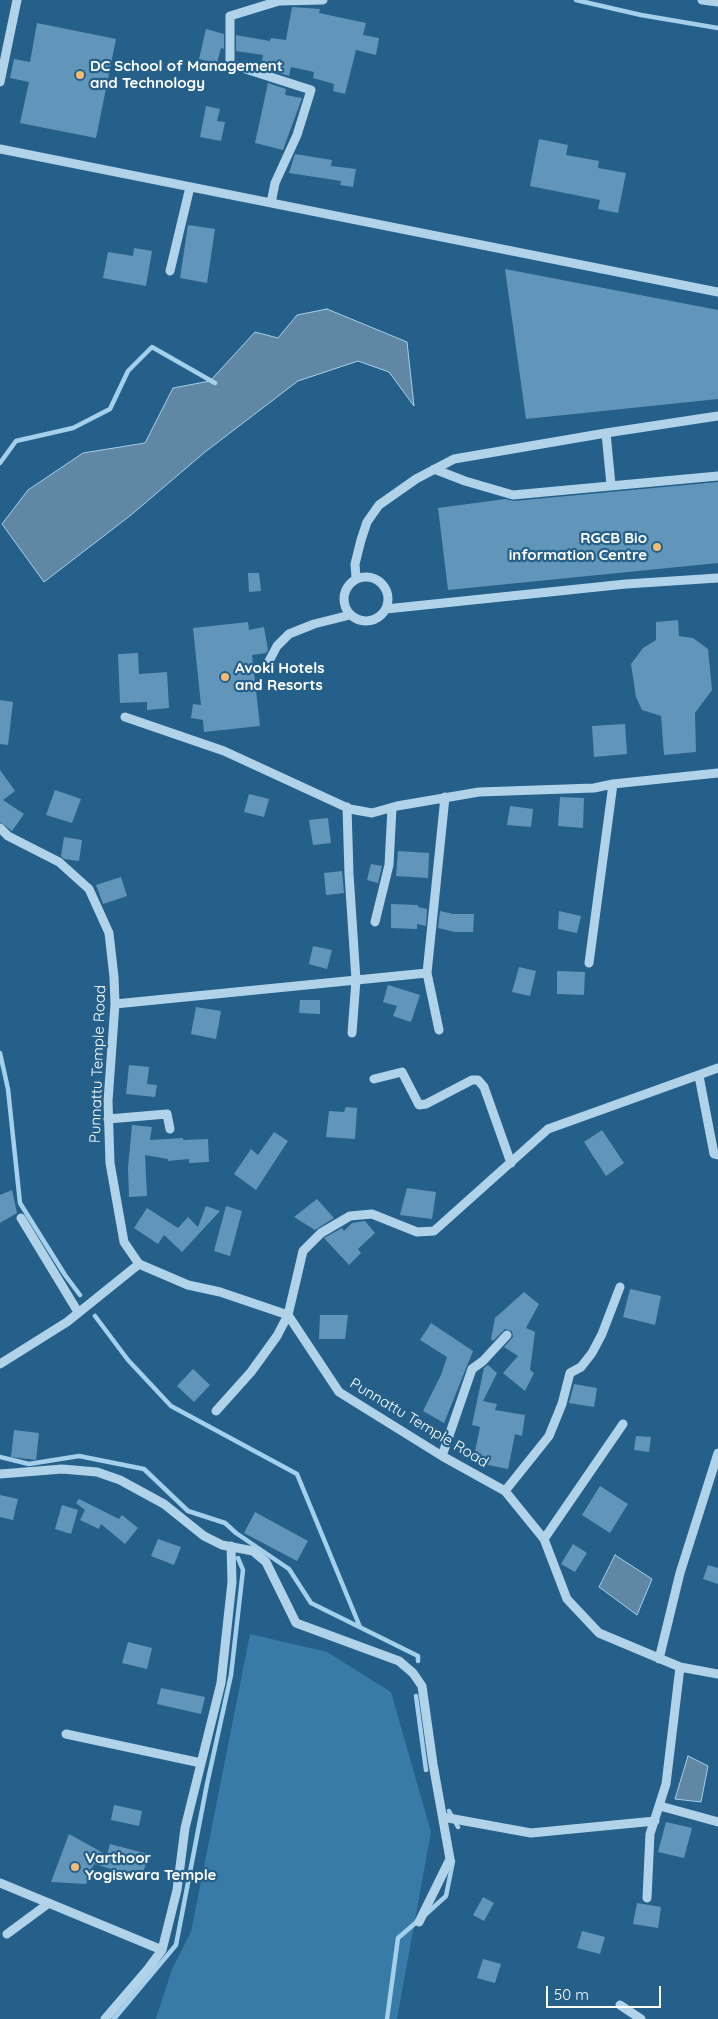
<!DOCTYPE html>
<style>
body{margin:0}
#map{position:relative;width:718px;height:2019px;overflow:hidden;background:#246089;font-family:Quicksand,sans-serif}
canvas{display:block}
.scale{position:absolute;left:546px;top:1986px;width:115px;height:22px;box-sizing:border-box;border:2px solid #fff;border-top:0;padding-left:6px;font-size:15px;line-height:18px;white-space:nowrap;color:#fff;-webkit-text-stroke:4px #246089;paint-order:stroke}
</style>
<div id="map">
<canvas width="718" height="2019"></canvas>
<div class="scale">50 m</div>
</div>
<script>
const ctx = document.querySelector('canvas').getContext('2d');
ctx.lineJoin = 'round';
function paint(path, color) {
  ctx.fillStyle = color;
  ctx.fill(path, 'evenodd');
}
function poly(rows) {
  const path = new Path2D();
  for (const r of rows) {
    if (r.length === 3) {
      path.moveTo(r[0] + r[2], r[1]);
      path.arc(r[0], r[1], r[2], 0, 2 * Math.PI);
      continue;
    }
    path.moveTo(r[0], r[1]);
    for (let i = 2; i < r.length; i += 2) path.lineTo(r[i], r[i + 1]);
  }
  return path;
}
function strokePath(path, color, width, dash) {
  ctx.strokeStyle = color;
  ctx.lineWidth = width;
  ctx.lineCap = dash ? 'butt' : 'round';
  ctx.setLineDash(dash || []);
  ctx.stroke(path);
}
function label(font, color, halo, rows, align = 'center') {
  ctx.font = font + ' Quicksand,sans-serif';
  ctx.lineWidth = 4.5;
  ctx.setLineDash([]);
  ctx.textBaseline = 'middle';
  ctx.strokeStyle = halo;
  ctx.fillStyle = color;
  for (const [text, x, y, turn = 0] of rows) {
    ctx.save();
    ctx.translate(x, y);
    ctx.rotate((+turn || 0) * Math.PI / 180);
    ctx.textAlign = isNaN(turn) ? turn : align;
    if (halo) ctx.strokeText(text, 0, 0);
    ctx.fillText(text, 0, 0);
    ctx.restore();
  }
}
const green = poly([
 [250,1634,327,1652,391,1692,431,1832,397,2019,156,2019,172,1969,191,1932]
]);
const water = poly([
 [327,309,407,342,414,406,389,372,358,361,298,381,205,452,131,515,44,582,2,524,28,490,83,453,145,443,173,388,210,381,255,332,278,338,297,315,327,309],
 [615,1555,652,1579,637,1615,599,1587,615,1555],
 [688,1756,708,1766,701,1802,675,1799,688,1756]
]);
const stream = poly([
 [576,0,641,15,718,28],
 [0,463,16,441,73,428,110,409,128,371,152,347,215,383],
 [0,1053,8,1089,20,1203,65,1275,80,1295],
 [95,1316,128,1360,171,1406,297,1474,360,1627],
 [0,1457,29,1464,79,1456,144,1469,188,1511,225,1523,236,1533,289,1569,311,1603,418,1656,418,1661],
 [416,1696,426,1770],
 [449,1811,458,1827],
 [425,1915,446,1896,453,1861],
 [114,2019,176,1945,207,1784,231,1675,243,1570,238,1558],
 [387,2019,398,1938,419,1920]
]);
const building = poly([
 [292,7,320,9,319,13,366,23,363,35,379,38,376,55,356,50,345,94,333,91,334,84,313,78,314,72,291,67,289,76,270,70,271,68,261,67,263,55,236,51,236,35,270,41,271,38,286,40],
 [37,23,116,39,96,138,20,123,29,82,10,78,14,59,30,62],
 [206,29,224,34,224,49,221,48,217,63,199,59],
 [268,83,286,89,285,95,302,98,283,150,255,143],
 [206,106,220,109,217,121,225,122,221,141,200,137],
 [539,139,568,145,566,155,599,161,598,168,626,173,618,213,598,209,600,200,530,186],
 [295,154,332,160,331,166,356,169,353,187,340,185,341,181,289,173],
 [188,225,215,229,207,283,180,278],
 [134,248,152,251,146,286,103,278,108,252,133,256],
 [505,269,718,310,718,399,526,419],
 [718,482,718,563,448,590,438,508,505,499,514,501],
 [248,573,259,573,261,591,249,592],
 [678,620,679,636,693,638,708,649,712,690,695,713,696,752,664,755,661,716,642,710,636,697,631,664,643,648,656,640,656,622],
 [248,622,249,630,264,627,268,650,266,653,252,655,260,726,204,732,203,720,191,718,193,704,201,705,193,628],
 [138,653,139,674,167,672,169,708,147,710,147,702,120,703,118,654],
 [0,700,13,702,8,745,0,744],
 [625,724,627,754,594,757,592,726],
 [0,770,15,791,3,800,24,814,12,831,0,822],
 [55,790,81,799,72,823,46,815],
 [249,794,269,799,264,817,244,812],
 [560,797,584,798,583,828,558,826],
 [510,806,533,809,531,827,507,825],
 [328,818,331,843,313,845,309,820],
 [64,837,82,840,79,861,64,859,61,856],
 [398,851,429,853,428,878,396,876],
 [371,864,382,866,378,883,367,880],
 [342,871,344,893,326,895,324,873],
 [121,877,127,896,103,904,96,885],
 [391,904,418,905,418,907,427,909,426,926,417,924,417,929,391,928],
 [440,911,453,914,474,914,473,932,455,932,438,928],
 [559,911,581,916,577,933,558,929],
 [313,946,332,950,327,969,309,964],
 [519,967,536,971,530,996,512,992],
 [557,971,585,972,584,995,557,994],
 [388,985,420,995,411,1022,393,1016,397,1006,383,1002],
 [300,1000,320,1000,320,1014,299,1013],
 [196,1007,221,1011,216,1039,191,1034],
 [129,1065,149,1067,147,1084,157,1085,155,1097,126,1094],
 [346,1107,357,1108,355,1139,326,1137,329,1111,344,1112],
 [132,1125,152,1127,150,1140,183,1138,183,1140,208,1139,209,1162,189,1163,189,1159,168,1161,168,1159,145,1155,147,1196,129,1197,128,1168],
 [602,1130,624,1163,606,1176,584,1142],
 [274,1132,288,1141,256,1190,234,1174,251,1149,258,1155],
 [407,1188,436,1192,432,1219,400,1215],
 [12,1190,17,1213,0,1223,0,1195],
 [317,1199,334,1218,315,1230,294,1217],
 [206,1206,220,1211,182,1252,164,1235,158,1244,134,1228,147,1208,178,1228,188,1217,198,1227],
 [226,1206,242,1211,230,1256,214,1251],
 [365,1221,375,1233,358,1249,361,1253,349,1265,324,1238,342,1228,344,1231,352,1223],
 [630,1289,661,1296,655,1325,623,1317],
 [524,1292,539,1304,526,1328,535,1332,530,1370,534,1373,525,1391,503,1373,518,1356,504,1347,513,1337,512,1331,505,1329,493,1341,491,1339,495,1318],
 [320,1315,348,1315,345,1339,319,1339],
 [431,1323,473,1351,444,1423,423,1411,441,1375,447,1357,420,1340],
 [488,1365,497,1373,483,1401,497,1404,495,1410,525,1415,522,1436,515,1434,508,1469,473,1462,480,1427,472,1425,484,1368],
 [193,1369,210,1385,194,1402,177,1386],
 [574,1384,597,1388,594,1407,569,1403],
 [14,1430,39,1433,36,1460,11,1457],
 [636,1436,651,1437,649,1452,634,1450],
 [600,1486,628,1504,610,1533,582,1515],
 [0,1495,18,1499,13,1520,0,1517],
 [79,1499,119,1519,122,1515,138,1528,125,1544,101,1524,99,1529,80,1520,85,1510,76,1503],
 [62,1505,78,1510,71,1534,55,1529],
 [255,1512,308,1541,297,1561,244,1533],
 [158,1539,181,1547,174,1565,151,1556],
 [573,1544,587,1553,575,1572,561,1564],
 [708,1565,718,1568,718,1584,703,1579],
 [128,1642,152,1648,147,1669,122,1663],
 [161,1688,205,1697,201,1714,157,1704],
 [114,1805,142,1811,139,1826,111,1820],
 [666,1822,692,1828,684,1858,658,1852],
 [69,1834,107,1855,110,1844,148,1854,142,1878,94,1864,86,1884,51,1882],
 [483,1897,494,1903,484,1921,473,1915],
 [637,1903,661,1907,658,1928,633,1924],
 [582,1931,605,1937,600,1954,577,1948],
 [483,1959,501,1964,495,1983,477,1978]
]);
const minor = poly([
 [702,0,718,2],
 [0,82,17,0],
 [0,149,718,292],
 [271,203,275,183,297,135,311,90,230,64,230,16,279,1,323,0],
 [170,271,190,187],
 [606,433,611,485],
 [434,469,465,481,513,495,718,476],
 [366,599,22],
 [356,578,355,564,361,540,367,522,379,505,416,479,454,459,606,433,718,416],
 [386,609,626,584,718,578],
 [269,661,277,646,289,634,314,624,350,615],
 [125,717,224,751,350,809,372,813,397,806,479,792,594,788,613,784,718,773],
 [347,807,349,874,356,980,352,1033],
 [0,828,8,836,59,862,89,889,109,933,114,977,115,1004,108,1101,110,1163,124,1242,139,1264,188,1285,220,1292,288,1315,339,1392,442,1456,505,1491,544,1539,567,1599,599,1633,680,1667,718,1674],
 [375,922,389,865,392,808],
 [589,963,613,784],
 [115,1004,427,973],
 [439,1030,427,973,445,797],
 [699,1076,714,1154,718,1155],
 [374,1079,402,1072,419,1105,426,1104,472,1080,478,1080,484,1087,511,1163],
 [108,1119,167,1114,170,1129],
 [21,1218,78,1312],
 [0,1364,67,1322,139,1264],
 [216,1411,251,1372,277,1336,288,1315,303,1251,321,1233,350,1216,372,1214,417,1232,434,1231,548,1129,718,1068],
 [442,1456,472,1369,483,1361,507,1335],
 [0,1474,62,1469,97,1472,120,1480,164,1504,204,1536,222,1545,253,1551,266,1562,296,1623,399,1661,413,1673,422,1686,433,1764,450,1859,419,1922],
 [505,1491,549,1436,562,1404,570,1373,581,1367,592,1353,602,1334,620,1287],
 [544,1539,623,1424],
 [659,1659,680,1573,718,1453],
 [66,1734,201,1763],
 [660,1806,718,1822],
 [443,1817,531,1833,655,1821],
 [0,1883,162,1950],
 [647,1898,650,1834,666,1784,680,1667],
 [7,1934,49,1903],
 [620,2005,641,2019],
 [105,2019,148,1969,162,1950,177,1890,185,1828,221,1683,232,1582,231,1546]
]);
const markers = [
 [80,75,5,"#f4bb74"],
 [657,547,5,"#f4bb74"],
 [225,677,5,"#f4bb74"],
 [75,1867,5,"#f4bb74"]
];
const poiNames = [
 ["DC School of Management",90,66],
 ["and Technology",90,83],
 ["RGCB Bio",647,538,"right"],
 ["information Centre",647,555,"right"],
 ["Avoki Hotels",235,668],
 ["and Resorts",235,685],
 ["Varthoor",85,1858],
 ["Yogiswara Temple",85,1875]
];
const streetNames = [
 ["Punnattu Temple Road",98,1064,-88],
 ["Punnattu Temple Road",419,1423,31]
];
paint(green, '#387ba6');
paint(water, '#6088a4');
strokePath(water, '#a4d0eb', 1);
strokePath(stream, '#a4d0eb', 4.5);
paint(building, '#6196ba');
strokePath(minor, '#b0d3ea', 9);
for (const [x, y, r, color] of markers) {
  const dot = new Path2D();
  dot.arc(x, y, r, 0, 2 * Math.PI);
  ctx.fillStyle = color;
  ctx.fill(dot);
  strokePath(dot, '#246089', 2);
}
label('bold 15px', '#fff', '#246089', poiNames, 'left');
label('15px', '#fff', '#246089', streetNames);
</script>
